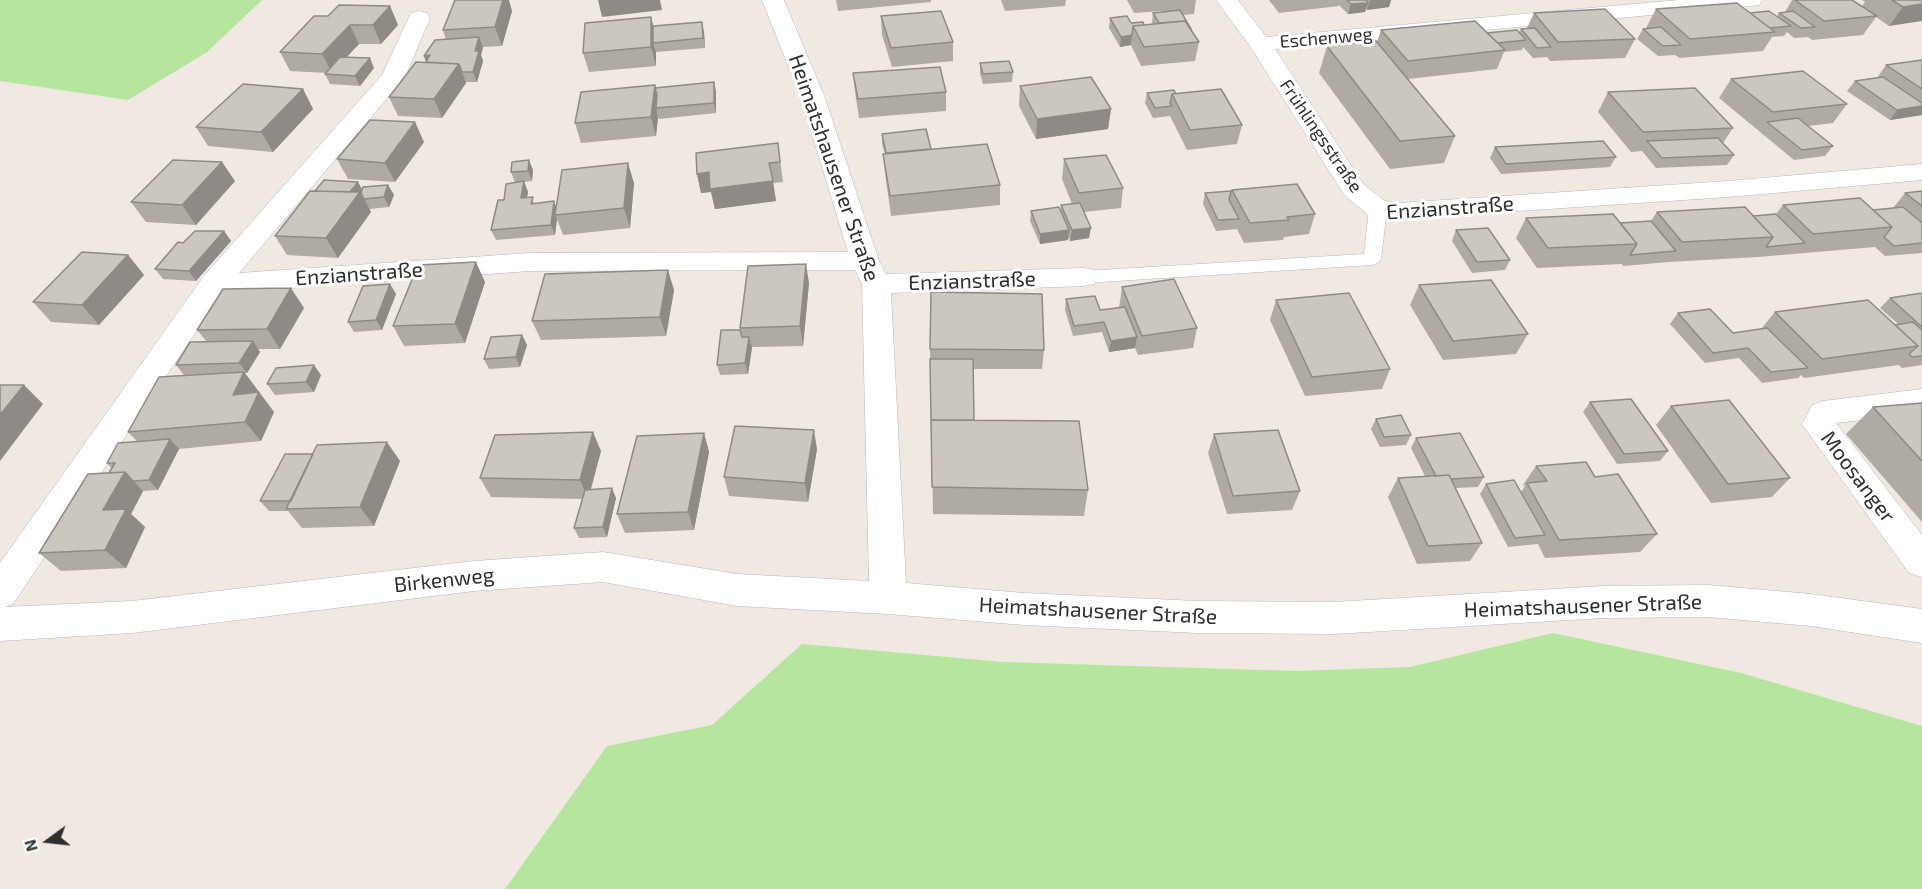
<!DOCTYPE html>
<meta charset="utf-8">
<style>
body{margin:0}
#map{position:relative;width:1922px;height:889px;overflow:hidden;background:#efe9e1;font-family:"Exo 2",sans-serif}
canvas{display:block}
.north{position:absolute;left:18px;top:811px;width:60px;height:60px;-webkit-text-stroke:4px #fff;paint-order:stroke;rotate:255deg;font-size:16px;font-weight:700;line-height:24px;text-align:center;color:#2e2e2e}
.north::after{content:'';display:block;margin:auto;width:21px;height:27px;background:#2e2e2e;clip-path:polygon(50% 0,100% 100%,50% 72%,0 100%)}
</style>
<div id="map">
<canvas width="1922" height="889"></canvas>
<div class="north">N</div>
</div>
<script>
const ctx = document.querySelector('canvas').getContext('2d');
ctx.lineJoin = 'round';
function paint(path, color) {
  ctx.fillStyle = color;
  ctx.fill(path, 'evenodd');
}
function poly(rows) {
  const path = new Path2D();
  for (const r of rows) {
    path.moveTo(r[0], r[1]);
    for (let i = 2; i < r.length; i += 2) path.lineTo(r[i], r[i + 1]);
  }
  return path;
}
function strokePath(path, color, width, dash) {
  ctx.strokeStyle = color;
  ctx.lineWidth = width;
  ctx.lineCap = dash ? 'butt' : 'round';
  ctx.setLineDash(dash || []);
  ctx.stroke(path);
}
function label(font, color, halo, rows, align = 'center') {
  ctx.font = font + ' "Exo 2",sans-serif';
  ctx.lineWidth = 6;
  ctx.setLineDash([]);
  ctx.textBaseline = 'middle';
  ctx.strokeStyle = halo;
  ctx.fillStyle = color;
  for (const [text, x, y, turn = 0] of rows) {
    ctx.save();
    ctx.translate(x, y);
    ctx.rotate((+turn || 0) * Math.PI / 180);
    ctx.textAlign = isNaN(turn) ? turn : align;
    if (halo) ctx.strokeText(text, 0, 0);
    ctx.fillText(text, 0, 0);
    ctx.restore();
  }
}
const green = poly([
 [0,0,262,0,207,52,128,100,0,81],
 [1553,633,1741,673,1922,726,1922,889,505,889,607,746,712,725,802,644,1003,662,1296,671,1410,667]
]);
const service = poly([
 [1378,204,1384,205,1387,209,1381,259,1378,263,1372,265,1084,283,1078,281,1075,277,1078,273,1084,271,1364,254,1369,209,1372,205,1378,204]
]);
const minor = poly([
 [762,0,784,0,825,98,879,261,886,274,1084,268,1094,270,1098,277,1094,284,1084,286,891,293,906,583,1024,593,1198,601,1334,602,1604,586,1708,585,1811,594,1922,609,1922,643,1811,626,1708,617,1604,618,1334,634,1198,633,1024,625,888,614,737,606,603,582,474,591,132,633,0,641,0,563,203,277,382,75,411,13,419,11,427,13,430,18,405,77,239,273,530,253,848,252,801,98,762,0],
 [855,270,862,284,869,581,737,574,603,552,474,561,132,601,5,607,13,604,222,293,530,271,855,270],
 [1216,0,1238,0,1266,37,1679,0,1762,0,1759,5,1751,6,1275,49,1364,185,1385,201,1399,203,1728,181,1922,164,1922,180,1728,197,1399,219,1378,217,1369,215,1345,196,1250,46,1216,0],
 [1922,389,1922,413,1836,423,1922,535,1922,577,1909,573,1802,424,1812,405,1823,401,1922,389]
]);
const wall = poly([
 [836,0,931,0,931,2,838,11],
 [1001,0,1066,0,1065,6,1005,11],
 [1127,0,1196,0,1194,14,1183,15,1199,42,1195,61,1141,66,1131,45,1120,47,1109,28,1110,18,1131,23,1144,25,1153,24,1152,23,1153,13,1162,12,1162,11,1134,13],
 [1269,0,1391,0,1389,7,1367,10,1366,9,1365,12,1348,14,1339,5,1339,6,1279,13],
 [1792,0,1852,0,1862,6,1865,2,1862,0,1922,0,1889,26,1876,17,1863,35,1812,40,1808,37,1794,38,1787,32,1784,36,1772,37,1763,51,1680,58,1675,55,1658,56,1637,39,1643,29,1646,28,1656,9,1750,13,1777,16,1779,13,1785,12],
 [390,6,398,25,381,44,359,44,346,57,374,68,360,86,330,84,325,74,327,73,290,71,280,52,328,16],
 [512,11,502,46,483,47,481,55,483,61,477,82,466,82,466,83,442,118,398,116,389,97,426,62,424,56,446,40,443,30],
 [1534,13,1635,39,1625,58,1550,61,1547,57,1533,58,1523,47,1522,50,1504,52,1497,69,1408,79,1455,136,1444,163,1390,169,1319,73,1327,46,1377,42,1381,30,1519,33,1521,29,1527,28],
 [881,16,953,42,953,61,892,67,882,35],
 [651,17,653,26,704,32,705,48,656,52,656,66,589,72,583,53],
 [1922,60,1922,115,1890,120,1847,91,1855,81,1877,78,1886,65],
 [980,63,1013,72,1012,82,983,84,980,73],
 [853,73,946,92,946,111,859,118,855,92],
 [1731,79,1847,104,1833,123,1808,126,1833,146,1825,156,1794,160,1719,98],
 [714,82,716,92,716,113,659,119,658,117,656,136,581,143,575,123,655,85,655,88],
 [1020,86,1111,109,1108,129,1036,139,1019,106],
 [303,89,313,109,273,152,208,146,196,127],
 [1608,92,1733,128,1723,143,1734,155,1727,165,1656,168,1642,151,1631,152,1598,112],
 [1147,93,1176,94,1242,125,1237,144,1187,150,1170,116,1153,118,1145,103],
 [882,134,931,149,1000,185,1000,205,891,216,885,173,883,154,885,154,882,144],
 [424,142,395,182,348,179,337,159],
 [778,143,783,182,773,183,776,201,715,209,711,192,701,193,697,174],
 [1495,147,1616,157,1610,167,1501,174,1490,158],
 [1064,159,1123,188,1121,208,1084,212,1089,238,1070,241,1069,237,1068,240,1040,244,1030,221,1031,211,1061,210,1061,205,1072,204,1062,179],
 [533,170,532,181,524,182,528,192,527,197,535,203,556,207,634,183,630,228,563,235,557,219,555,235,496,240,491,230,504,200,515,183,511,172],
 [235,181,196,225,146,222,131,202],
 [358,182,362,189,388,185,394,195,389,207,369,209,371,212,338,258,287,255,275,236,315,191],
 [1231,191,1315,214,1309,234,1284,237,1283,240,1244,243,1237,229,1216,231,1203,204,1205,193],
 [1922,191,1922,253,1885,256,1875,247,1758,257,1669,262,1623,266,1622,264,1537,268,1516,238,1526,218,1620,223,1651,221,1657,212,1753,216,1776,214,1783,205,1873,210,1893,208,1905,193],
 [1456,230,1510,260,1505,270,1472,273,1452,241],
 [224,231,231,241,196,281,163,279,155,269,183,243],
 [128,255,144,275,99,325,51,322,33,302],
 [485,282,465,343,404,346,393,326],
 [809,283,803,346,752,347,748,374,720,375,717,365,740,330,740,328],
 [390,284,396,294,382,330,354,332,348,322],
 [1419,285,1528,334,1516,354,1443,360,1410,305],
 [1122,287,1197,328,1193,348,1138,355,1135,348,1109,352,1102,332,1073,336,1065,310,1066,299,1100,310,1119,308],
 [674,290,666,336,541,340,532,321],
 [1922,293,1922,365,1902,368,1899,365,1804,378,1801,375,1798,378,1762,383,1739,358,1705,363,1670,324,1678,313,1733,333,1761,329,1775,312,1895,325,1898,324,1880,308,1890,298],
 [1276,300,1390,369,1382,389,1305,396,1270,320],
 [304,308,280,349,258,349,260,352,247,373,245,373,259,392,258,393,259,392,274,412,261,441,179,449,158,490,143,491,131,514,145,527,126,568,61,571,39,553,109,473,112,469,107,463,137,441,128,432,210,374,184,375,176,365,207,342,197,330],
 [522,335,527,345,520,367,489,369,484,359],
 [930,349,1044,350,1042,369,973,369,974,420,1088,490,1084,516,933,514],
 [321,375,314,392,275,395,267,384],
 [1590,402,1668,451,1660,461,1617,464,1583,412],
 [1922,403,1922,522,1846,434,1873,407],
 [1671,406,1790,478,1772,497,1711,503,1656,425],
 [1376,419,1411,435,1406,445,1380,447,1371,429],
 [704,433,709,452,694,530,625,533,617,514],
 [1214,434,1300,491,1292,510,1227,514,1208,453],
 [1416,438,1484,477,1478,487,1456,488,1482,543,1470,561,1417,564,1388,497,1398,478,1425,476,1411,448],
 [817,449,808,502,729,496,724,477],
 [601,451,591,489,616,498,607,537,579,538,574,528,583,499,491,497,480,478],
 [400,461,374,526,302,528,288,511,269,511,260,501],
 [1536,466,1595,477,1657,534,1640,552,1545,558,1538,544,1508,547,1480,494,1486,484,1521,492,1525,486,1523,485]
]);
const shadedWall = poly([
 [503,0,509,0,512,11,502,46,495,27],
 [598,0,660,0,662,10,602,17],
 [1370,0,1391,0,1389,7,1367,10],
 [1368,3,1365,12,1348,14,1351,4],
 [1922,4,1922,21,1889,26,1903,7],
 [390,6,398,25,381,44,373,25],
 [651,17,656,36,653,43,656,52,656,66,651,47],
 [702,22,704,32,705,48,703,38],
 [350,25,359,44,332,73,322,54],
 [1132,35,1131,45,1120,47,1121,37],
 [479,37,483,47,481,55,483,61,477,82,473,72,475,51],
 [430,55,428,66,424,56],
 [370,58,374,68,360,86,355,76],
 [459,64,466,83,442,118,434,99],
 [714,82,716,92,716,113,714,103],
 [655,85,659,105,656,108,658,117,656,136,651,117],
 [303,89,313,109,273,152,261,132],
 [1922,106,1922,115,1890,120,1897,110],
 [1111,109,1108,129,1036,139,1037,119],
 [415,122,424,142,395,182,385,163],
 [529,160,533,170,532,181,528,171],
 [222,162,235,181,196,225,182,205],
 [628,163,634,183,630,228,624,208],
 [709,172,773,181,776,201,715,209,711,192,701,193,697,174],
 [524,181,528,192,525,208,521,198],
 [358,182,363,192,362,194,371,212,338,258,326,238,345,199],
 [388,185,394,195,389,207,384,197],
 [554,201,558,212,555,215,557,219,555,235,551,225],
 [1091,228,1089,238,1070,241,1072,230],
 [1069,230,1068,240,1040,244,1040,234],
 [224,231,231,241,196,281,189,271],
 [128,255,144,275,99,325,82,305],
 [476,262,485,282,465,343,455,324],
 [806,264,809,283,803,346,800,326],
 [668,270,674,290,666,336,660,317],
 [390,284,396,294,382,330,376,320],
 [291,288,304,308,280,349,267,329],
 [522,335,527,345,520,367,516,357],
 [749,337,752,348,748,374,745,363],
 [1137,337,1135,348,1109,352,1111,341],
 [253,341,260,352,247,373,239,363],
 [314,365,321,375,314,392,306,382],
 [244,372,259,392,249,415,233,395],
 [24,385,43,404,0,461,0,415],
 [259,392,274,412,261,441,245,422],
 [814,430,817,449,808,502,805,483],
 [593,432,601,451,588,499,580,480],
 [704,433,709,452,694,530,688,512],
 [170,439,179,449,158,490,149,480],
 [387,442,400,461,374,526,360,507],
 [125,472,143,491,131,514,145,527,126,568,105,550,103,510],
 [612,488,616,498,607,537,603,527]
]);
const building = poly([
 [455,0,503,0,495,27,443,30,455,0],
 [1347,0,1366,0,1368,3,1351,4,1347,0],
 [1795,0,1852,0,1877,16,1824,21,1795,0],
 [1892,0,1922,0,1922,4,1903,7,1892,0],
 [1737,3,1775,32,1690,39,1656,9,1737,3],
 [339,5,390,6,373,25,350,25,322,54,280,52,314,16,328,16,339,5],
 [1605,9,1635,39,1558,42,1534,13,1605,9],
 [1180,10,1191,29,1185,21,1159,23,1153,13,1180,10],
 [941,11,953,42,891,48,881,16,941,11],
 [1769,11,1791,26,1770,28,1750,13,1769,11],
 [1793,11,1815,27,1801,28,1779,13,1793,11],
 [1127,16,1131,23,1143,22,1144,25,1133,26,1132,35,1121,37,1110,18,1127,16],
 [651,17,651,47,583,53,585,23,651,17],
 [1185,21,1199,42,1144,47,1133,26,1185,21],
 [1475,21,1505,50,1408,61,1381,30,1475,21],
 [702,22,703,38,653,43,653,26,702,22],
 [1661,27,1681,45,1663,46,1643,29,1661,27],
 [1535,28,1551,47,1537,48,1521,29,1535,28],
 [1517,30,1526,40,1498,43,1487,33,1517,30],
 [479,37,475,51,479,51,473,72,462,72,459,64,426,62,430,55,424,56,435,40,479,37],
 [1376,41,1455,136,1400,141,1327,46,1376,41],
 [340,57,370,58,355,76,325,74,340,57],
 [1922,60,1922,89,1886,65,1922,60],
 [1009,61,1013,72,983,74,980,63,1009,61],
 [416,62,459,64,434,99,389,97,416,62],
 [940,67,946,92,858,99,853,73,940,67],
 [1803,71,1847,104,1773,112,1731,79,1803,71],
 [1091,77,1111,109,1037,119,1020,86,1091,77],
 [1883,77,1922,103,1922,106,1897,110,1855,81,1883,77],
 [714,82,714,103,656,108,657,95,655,88,714,82],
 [243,84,303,89,261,132,196,127,243,84],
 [655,85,651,117,575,123,581,92,655,85],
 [1695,88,1733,128,1643,132,1608,92,1695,88],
 [1221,89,1242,125,1190,130,1172,94,1221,89],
 [1174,90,1176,94,1172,94,1170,103,1172,106,1155,108,1147,93,1174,90],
 [1798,118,1833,146,1802,150,1767,122,1798,118],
 [370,120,415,122,385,163,337,159,370,120],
 [926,129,931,149,886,153,882,134,926,129],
 [1718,138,1734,155,1662,158,1647,141,1718,138],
 [1603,141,1616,157,1506,164,1495,147,1603,141],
 [778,143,780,162,769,163,773,181,710,189,709,172,697,174,696,153,778,143],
 [987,144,1000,185,890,196,883,154,987,144],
 [1106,155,1123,188,1079,193,1064,159,1106,155],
 [173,160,222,162,182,205,131,202,173,160],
 [529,160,528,171,511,172,512,162,529,160],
 [628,163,624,208,555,215,562,170,628,163],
 [324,180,358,182,350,192,315,191,324,180],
 [524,181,521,198,533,197,531,204,554,201,551,225,491,230,498,200,504,200,506,184,524,181],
 [1297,184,1315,214,1287,217,1289,220,1250,223,1232,190,1297,184],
 [388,185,384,197,364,199,361,193,363,187,388,185],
 [310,191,360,192,326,238,275,236,310,191],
 [1231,191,1229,200,1239,219,1218,220,1205,193,1231,191],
 [1922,191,1922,206,1905,193,1922,191],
 [1860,198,1892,227,1813,234,1783,205,1860,198],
 [1080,203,1091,228,1072,230,1061,205,1080,203],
 [1059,207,1069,230,1040,234,1031,211,1059,207],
 [1745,207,1773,237,1682,242,1657,212,1745,207],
 [1903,207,1922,223,1922,243,1894,246,1884,237,1892,227,1873,210,1903,207],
 [1613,214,1637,244,1548,248,1526,218,1613,214],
 [1776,214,1805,243,1766,247,1773,237,1753,216,1776,214],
 [1651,221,1676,251,1630,255,1637,244,1620,223,1651,221],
 [1488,228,1510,260,1477,262,1456,230,1488,228],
 [195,231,224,231,189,271,155,269,178,242,183,243,195,231],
 [82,252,128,255,82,305,33,302,82,252],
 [476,262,455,324,393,326,418,265,476,262],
 [806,264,800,326,740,328,748,266,806,264],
 [668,270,660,317,532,321,545,274,668,270],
 [1174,279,1197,328,1142,336,1122,287,1174,279],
 [1491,280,1528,334,1453,341,1419,285,1491,280],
 [390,284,376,320,348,322,363,286,390,284],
 [291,288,267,329,197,330,223,289,291,288],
 [931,292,1042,294,1044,350,930,349,931,292],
 [1349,293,1390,369,1312,377,1276,300,1349,293],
 [1922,293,1922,327,1890,298,1922,293],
 [1095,296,1100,310,1125,307,1137,337,1111,341,1104,322,1074,326,1066,299,1095,296],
 [1868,300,1918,346,1822,359,1775,312,1868,300],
 [1710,309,1733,333,1767,328,1808,368,1771,372,1748,348,1713,353,1678,313,1710,309],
 [1913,322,1922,330,1922,356,1912,357,1909,354,1918,346,1895,325,1913,322],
 [721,330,740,330,742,337,749,337,745,363,717,365,721,330],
 [522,335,516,357,484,359,491,337,522,335],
 [253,341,239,363,176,365,190,342,253,341],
 [930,359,973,359,974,420,931,420,930,359],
 [314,365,306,382,267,384,276,368,314,365],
 [244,372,233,395,259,392,245,422,128,432,159,377,244,372],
 [0,385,24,385,0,415,0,385],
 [1631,399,1668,451,1624,454,1590,402,1631,399],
 [1729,400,1790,478,1728,484,1671,406,1729,400],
 [1922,403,1922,461,1873,407,1922,403],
 [1401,415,1411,435,1384,437,1376,419,1401,415],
 [931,420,1079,421,1088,490,932,487,931,420],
 [735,426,814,430,805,483,724,477,735,426],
 [1278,430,1300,491,1233,496,1214,434,1278,430],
 [593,432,580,480,480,478,495,435,593,432],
 [704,433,688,512,617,514,637,436,704,433],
 [1460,433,1484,477,1451,479,1449,475,1436,476,1416,438,1460,433],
 [170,439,149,480,133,481,125,472,109,473,115,463,107,463,118,443,170,439],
 [387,442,360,507,286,509,317,445,387,442],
 [285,454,313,454,291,501,260,501,285,454],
 [1586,462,1595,477,1618,474,1657,534,1559,540,1527,483,1547,481,1536,466,1586,462],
 [125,472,103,510,126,509,105,550,39,553,88,474,125,472],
 [1449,475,1482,543,1428,546,1398,478,1449,475],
 [1514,480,1545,535,1515,538,1486,484,1514,480],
 [612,488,603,527,574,528,585,490,612,488]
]);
const farStreetnames = [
 ["Eschenweg",1326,38,-5],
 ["Frühlingsstraße",1321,136,56]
];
const streetNames = [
 ["Heimatshausener Straße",834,168,71],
 ["Enzianstraße",1450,208,-4],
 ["Enzianstraße",359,274,-4],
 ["Enzianstraße",972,281,-2],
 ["Moosanger",1858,477,53],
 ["Birkenweg",444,580,-6],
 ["Heimatshausener Straße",1583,606,-2],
 ["Heimatshausener Straße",1098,611,3]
];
paint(green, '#b6e59e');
strokePath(service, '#b4b7c1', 1);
strokePath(minor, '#b4b7c1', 1);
paint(service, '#fff');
paint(minor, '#fff');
paint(wall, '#afaba4');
paint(shadedWall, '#8e8b86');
paint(building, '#cbc7bf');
strokePath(building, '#8e8b86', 1.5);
label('18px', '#2e2e2e', '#fff', farStreetnames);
label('21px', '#2e2e2e', '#fff', streetNames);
</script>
